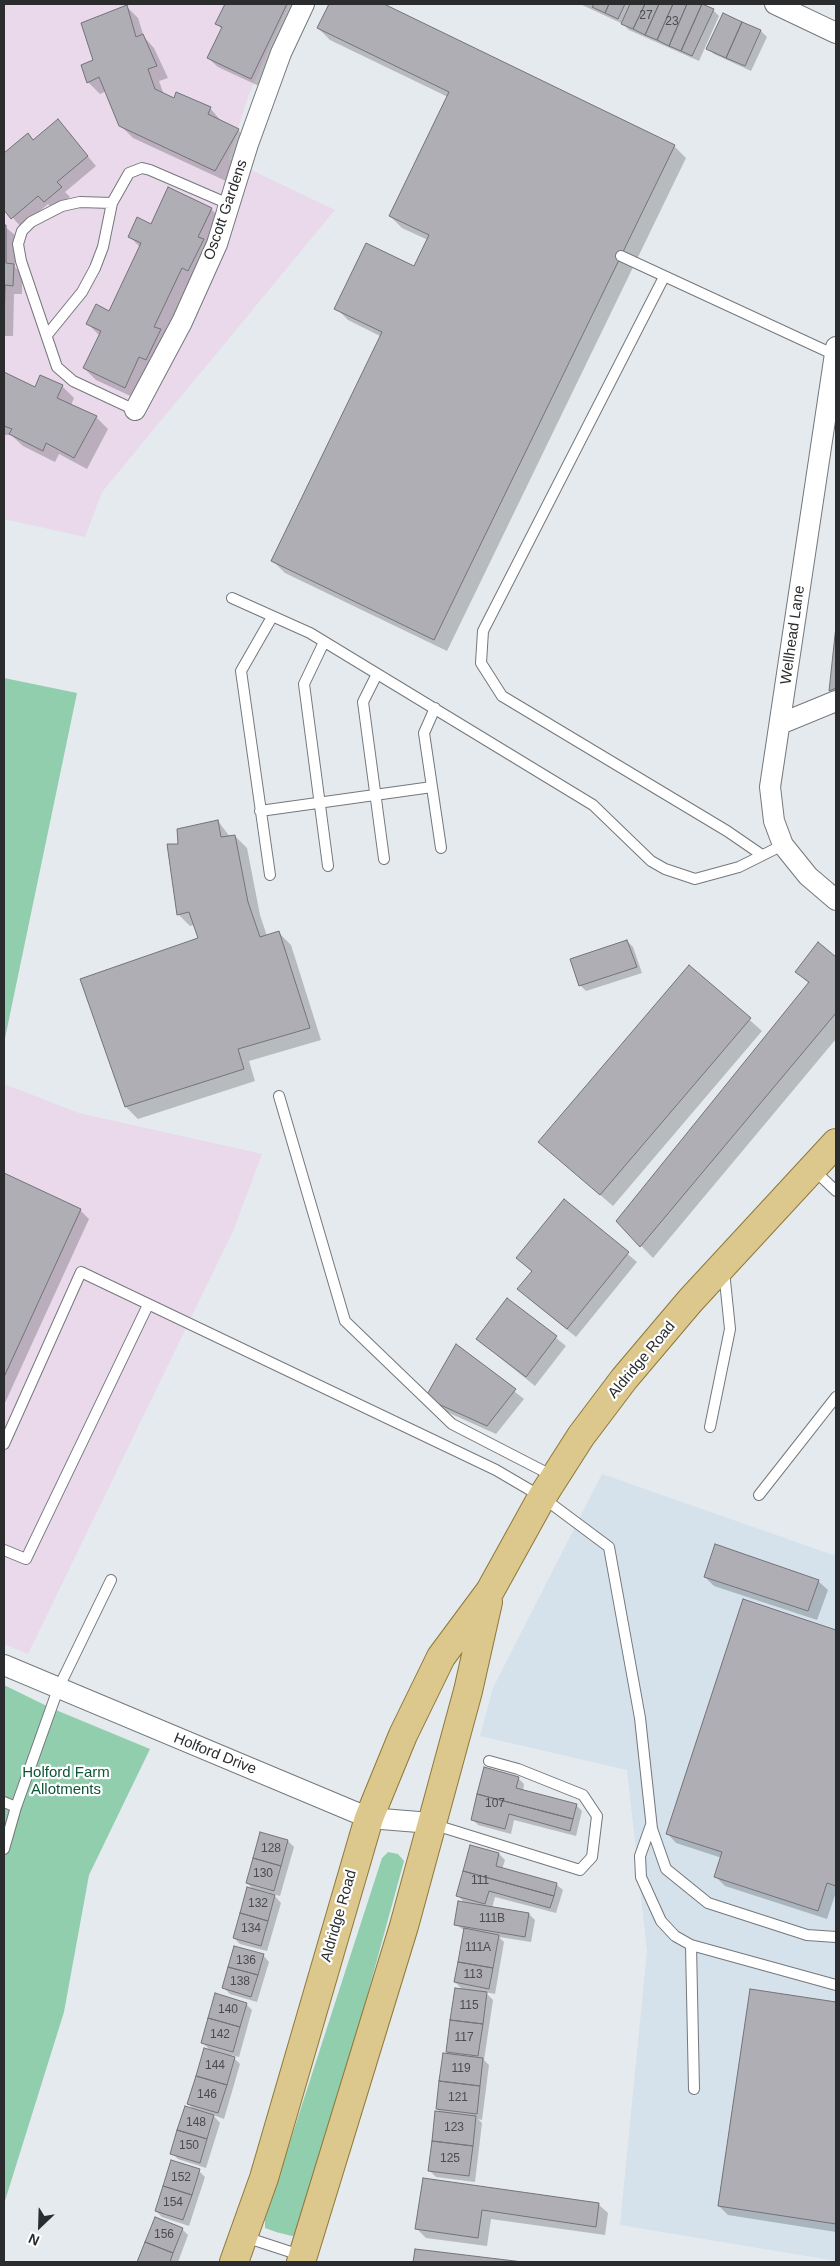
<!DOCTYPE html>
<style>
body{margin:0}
#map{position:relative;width:840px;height:2266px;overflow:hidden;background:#e5eaee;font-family:Arial,sans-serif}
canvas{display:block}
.frame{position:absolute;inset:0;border:5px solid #2a2c2d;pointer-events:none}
.north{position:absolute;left:15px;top:2201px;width:50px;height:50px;-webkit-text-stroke:4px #fff;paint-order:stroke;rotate:204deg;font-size:14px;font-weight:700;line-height:20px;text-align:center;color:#2a2c2d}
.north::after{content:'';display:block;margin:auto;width:18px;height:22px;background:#2a2c2d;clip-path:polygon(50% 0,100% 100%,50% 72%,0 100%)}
</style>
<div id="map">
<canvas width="840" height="2266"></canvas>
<div class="frame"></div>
<div class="north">N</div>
</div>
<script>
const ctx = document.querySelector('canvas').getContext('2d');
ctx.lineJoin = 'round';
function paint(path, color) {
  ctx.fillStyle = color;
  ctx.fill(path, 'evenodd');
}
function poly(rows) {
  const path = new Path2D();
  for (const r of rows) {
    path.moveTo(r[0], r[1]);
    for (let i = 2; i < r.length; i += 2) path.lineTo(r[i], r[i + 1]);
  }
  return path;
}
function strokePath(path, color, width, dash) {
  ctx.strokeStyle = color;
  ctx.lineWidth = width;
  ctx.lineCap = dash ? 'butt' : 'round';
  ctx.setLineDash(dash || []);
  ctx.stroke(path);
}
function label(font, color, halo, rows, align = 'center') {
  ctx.font = font + ' Arial,sans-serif';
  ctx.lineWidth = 4.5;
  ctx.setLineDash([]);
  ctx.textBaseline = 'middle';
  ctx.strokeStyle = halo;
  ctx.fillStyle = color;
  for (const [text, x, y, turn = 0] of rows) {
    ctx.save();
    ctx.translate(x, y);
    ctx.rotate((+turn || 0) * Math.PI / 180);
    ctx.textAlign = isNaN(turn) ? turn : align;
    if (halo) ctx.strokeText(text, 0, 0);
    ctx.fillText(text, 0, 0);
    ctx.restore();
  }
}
const built = poly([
 [602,1474,836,1556,836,2261,620,2225,647,1951,627,1770,480,1736,493,1688]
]);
const education = poly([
 [4,4,289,4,249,94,228,159,335,210,102,492,85,537,4,519],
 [4,1084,79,1113,262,1154,234,1229,28,1654,4,1644]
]);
const green = poly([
 [4,678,77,693,4,1043],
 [4,1685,51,1708,150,1749,89,1875,64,2012,4,2204],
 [388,1852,398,1854,404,1861,302,2234,292,2236,276,2232,265,2228,265,2219,382,1858]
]);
const shadow = poly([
 [227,4,301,4,261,87,218,67,208,58,222,29,217,24],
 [330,4,381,4,674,146,686,158,447,651,285,573,273,561,382,337,348,320,336,308,414,268,428,240,402,228,390,216,448,97,330,40,318,28],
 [580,4,700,4,713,10,719,16,699,61,629,30,623,24],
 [126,6,138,18,144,37,154,48,168,78,159,81,164,95,175,100,210,108,222,122,238,130,250,142,228,182,133,138,120,125,106,91,100,94,88,82,83,65,95,60],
 [724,14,761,31,767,37,751,71,714,54,708,48],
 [58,121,96,166,65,192,70,197,54,210,48,204,21,227,4,208,4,154,27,135,34,141],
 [211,209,223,221,137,399,96,380,84,368,100,336,88,324,110,313,141,248,129,236,152,225],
 [4,226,15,235,15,267,22,274,22,294,14,294,13,336,4,336],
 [4,374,36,388,62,386,74,398,71,405,96,417,108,429,87,469,59,454,55,462,23,446,11,435,4,435],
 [836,638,836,697,830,691],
 [218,821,230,837,235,836,247,848,260,915,267,936,279,933,291,945,321,1040,249,1061,255,1081,138,1119,126,1107,200,939,195,925,190,926,178,914,179,845],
 [627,941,633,947,642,973,586,991,580,985],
 [818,944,836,958,836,1039,653,1258,617,1221,809,984,796,971],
 [689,966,762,1031,613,1206,539,1142],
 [4,1175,80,1210,89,1219,4,1405],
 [565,1201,637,1262,576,1337,528,1298,532,1272,518,1258],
 [508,1299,566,1346,535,1386,477,1339],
 [457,1346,524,1399,496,1434,436,1407],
 [705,1577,818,1581,828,1590,817,1620,714,1586],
 [744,1601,836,1631,836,1892,827,1919,725,1886,715,1876,722,1858,676,1843,667,1833],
 [518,1778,524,1784,523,1791,576,1805,582,1811,576,1836,514,1820,511,1834,478,1825,472,1819],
 [261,1834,288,1841,294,1847,280,1896,273,1894,281,1903,267,1951,240,1944,234,1938,255,1891,247,1883],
 [471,1847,499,1854,505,1860,502,1869,556,1884,563,1890,556,1913,495,1897,492,1908,529,1914,535,1920,531,1942,499,1937,504,1942,495,1994,485,1992,493,2000,484,2060,489,2065,482,2120,478,2119,482,2123,475,2182,436,2177,430,2171,441,2113,437,2109,451,2055,447,2051,463,1990,455,1982,465,1931,455,1924,465,1903,458,1896],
 [263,1955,269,1962,257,2002,230,1994,224,1988],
 [751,1991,836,2004,836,2232,728,2215,719,2206],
 [246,2004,252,2010,239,2057,231,2055,240,2064,224,2119,213,2115,220,2123,206,2168,178,2159,172,2153,195,2110,188,2104,211,2051,202,2042],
 [199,2171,205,2177,189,2226,162,2217,156,2211],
 [424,2179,598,2204,608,2213,605,2235,491,2219,487,2246,426,2238,417,2229],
 [156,2219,182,2229,188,2235,178,2262,139,2262],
 [416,2251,513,2262,414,2262]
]);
const building = poly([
 [225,4,287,4,251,79,207,58,222,27,215,24,225,4],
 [329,4,384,4,675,145,434,640,271,561,382,332,334,309,366,243,414,266,429,235,389,216,449,92,317,28,329,4],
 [594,4,609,4,605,13,592,7,594,4],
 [609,4,625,4,618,19,605,13,609,4],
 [630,4,645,4,633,29,621,24,630,4],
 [645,4,659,4,645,35,633,29,645,4],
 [659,4,673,4,657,40,645,35,659,4],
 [673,4,687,4,669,46,657,40,673,4],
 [687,4,702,4,681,51,669,46,687,4],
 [702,4,714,9,692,56,681,51,702,4],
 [127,5,136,37,143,34,157,66,148,69,155,89,174,98,176,92,211,107,208,114,239,129,215,171,119,126,99,77,87,83,81,65,93,60,81,23,127,5],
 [723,13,742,22,726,58,706,49,723,13],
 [742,22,761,30,745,66,726,58,742,22],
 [58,119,88,156,57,182,62,187,44,202,38,196,11,219,4,210,4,153,28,133,33,140,58,119],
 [168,187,212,208,198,237,204,239,188,271,182,268,154,327,161,329,146,360,139,357,125,388,83,368,101,331,86,324,96,304,109,311,141,243,128,237,137,217,151,224,168,187],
 [4,225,6,225,6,263,14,264,13,286,5,285,4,328,4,225],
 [4,372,35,387,40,375,63,385,57,398,97,416,74,458,46,443,43,451,9,434,12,429,4,426,4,372],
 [836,626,836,688,829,691,836,626],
 [218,820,221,837,235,835,248,902,260,937,279,931,310,1028,238,1049,244,1069,125,1107,80,979,198,938,189,912,177,915,167,844,178,844,177,829,218,820],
 [627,940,637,967,579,986,570,959,627,940],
 [818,942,836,957,836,1013,640,1247,616,1221,809,982,795,972,818,942],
 [689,965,751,1018,600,1195,538,1142,689,965],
 [4,1173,81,1209,4,1377,4,1173],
 [564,1199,629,1252,567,1329,517,1289,532,1271,516,1258,564,1199],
 [507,1298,557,1336,526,1377,476,1339,507,1298],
 [456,1344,516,1389,487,1426,425,1398,456,1344],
 [715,1544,819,1580,808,1611,704,1577,715,1544],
 [743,1599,836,1630,836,1886,827,1883,818,1911,714,1877,722,1852,666,1834,743,1599],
 [484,1767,519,1777,516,1788,577,1804,573,1819,477,1794,484,1767],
 [477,1794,573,1819,570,1831,509,1814,505,1829,471,1820,477,1794],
 [260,1832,288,1840,281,1866,253,1858,260,1832],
 [470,1845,499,1853,496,1866,557,1883,554,1896,463,1871,470,1845],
 [253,1858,281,1866,274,1891,246,1883,253,1858],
 [463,1871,554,1896,550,1908,489,1891,485,1904,456,1896,463,1871],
 [247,1887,275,1895,268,1921,240,1913,247,1887],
 [458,1901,529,1913,525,1937,454,1925,458,1901],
 [240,1913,268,1921,261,1946,233,1938,240,1913],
 [464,1928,499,1935,493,1968,458,1962,464,1928],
 [234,1946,264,1954,258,1975,228,1967,234,1946],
 [458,1962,493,1968,489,1989,454,1982,458,1962],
 [228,1967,258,1975,251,1997,222,1988,228,1967],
 [455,1988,487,1992,483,2024,450,2020,455,1988],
 [750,1989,836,2002,836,2224,718,2206,750,1989],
 [215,1993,247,2003,240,2027,208,2018,215,1993],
 [208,2018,240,2027,233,2052,201,2043,208,2018],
 [450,2020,483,2024,478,2056,446,2052,450,2020],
 [204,2048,235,2057,227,2085,196,2076,204,2048],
 [443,2053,483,2058,480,2086,439,2081,443,2053],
 [196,2076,227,2085,218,2113,187,2104,196,2076],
 [439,2081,480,2086,477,2114,436,2109,439,2081],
 [185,2106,214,2115,207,2139,177,2130,185,2106],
 [435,2111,476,2116,473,2146,432,2141,435,2111],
 [177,2130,207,2139,200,2163,170,2154,177,2130],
 [432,2141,473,2146,469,2176,428,2171,432,2141],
 [171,2160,200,2169,192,2195,163,2186,171,2160],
 [423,2178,599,2203,596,2227,482,2210,478,2238,415,2229,423,2178],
 [163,2186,192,2195,183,2220,155,2211,163,2186],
 [155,2217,183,2228,173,2253,145,2242,155,2217],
 [145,2242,173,2253,170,2262,137,2262,145,2242],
 [415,2249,523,2262,413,2262,415,2249]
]);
const lane = poly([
 [621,256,835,355],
 [664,277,483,631,481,663,502,696,727,831,762,855],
 [47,335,82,292,95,268,103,247,112,203],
 [135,410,73,381,57,367,21,261,18,244,22,231,31,222,62,206,80,202,112,203,129,173,142,168,150,170,231,205],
 [232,598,310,633,593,805,651,861,665,869,695,879,739,867,783,845],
 [324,642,304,684,328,866],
 [377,674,363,702,384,859],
 [435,708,424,733,441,848],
 [260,811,432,787],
 [270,875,241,671,272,617],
 [279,1096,345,1321,452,1424,553,1476],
 [813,1169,836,1191],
 [710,1427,730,1329,724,1271],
 [4,1444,81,1272,496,1470,542,1497,609,1547,640,1718,652,1829,666,1869,708,1903,807,1935,836,1937],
 [759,1495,836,1397],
 [4,1550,26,1559,148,1305],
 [4,1802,16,1807],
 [432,1824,580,1870,592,1857,597,1816,583,1795,518,1769,489,1761],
 [651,1825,640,1856,641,1877,661,1921,675,1936,691,1945,694,2089],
 [4,1849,16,1807,58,1689,111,1580],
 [691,1945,836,1985],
 [245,2237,303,2256]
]);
const street = poly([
 [775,4,836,33],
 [836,347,770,787,774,821,783,845,808,876,836,900],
 [135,410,182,322,217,244,248,144,281,53,304,4],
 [780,724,836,701],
 [4,1665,369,1818,431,1823]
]);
const primary = poly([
 [234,2262,264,2178,369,1818,403,1735,441,1657,490,1591,542,1497,581,1436,624,1379,690,1301,836,1143],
 [301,2262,404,1926,468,1691,488,1602]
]);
const numberNames = [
 ["27",646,16],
 ["23",672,22],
 ["107",495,1804],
 ["128",271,1849],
 ["130",263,1874],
 ["111",480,1881],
 ["132",258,1904],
 ["111B",492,1919],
 ["134",251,1929],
 ["111A",478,1948],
 ["136",246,1961],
 ["113",473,1975],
 ["138",240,1982],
 ["115",469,2006],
 ["140",228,2010],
 ["142",220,2035],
 ["117",464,2038],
 ["144",215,2066],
 ["119",461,2069],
 ["146",207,2095],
 ["121",458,2098],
 ["148",196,2123],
 ["123",454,2128],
 ["150",189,2146],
 ["125",450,2159],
 ["152",181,2178],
 ["154",173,2203],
 ["156",164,2235]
];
const streetNames = [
 ["Oscott Gardens",226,210,-71],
 ["Wellhead Lane",793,635,-82],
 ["Aldridge Road",642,1360,-50],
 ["Holford Drive",215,1754,22],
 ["Aldridge Road",339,1916,-74]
];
const parkNames = [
 ["Holford Farm",66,1773],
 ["Allotments",66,1790]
];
paint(built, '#d5e1eb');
paint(education, '#e9d9eb');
paint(green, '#91ceae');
paint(shadow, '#0003');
paint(building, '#aeaeb4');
strokePath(building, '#737378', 1);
strokePath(lane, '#74787c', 12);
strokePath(street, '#74787c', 22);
strokePath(primary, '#8e7939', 30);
strokePath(lane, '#fff', 10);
strokePath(street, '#fff', 20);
strokePath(primary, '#dcc78c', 28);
label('12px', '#4b4c4f', null, numberNames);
label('15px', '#2a2c2d', '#fff', streetNames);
label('15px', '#0d5538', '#fff', parkNames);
</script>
